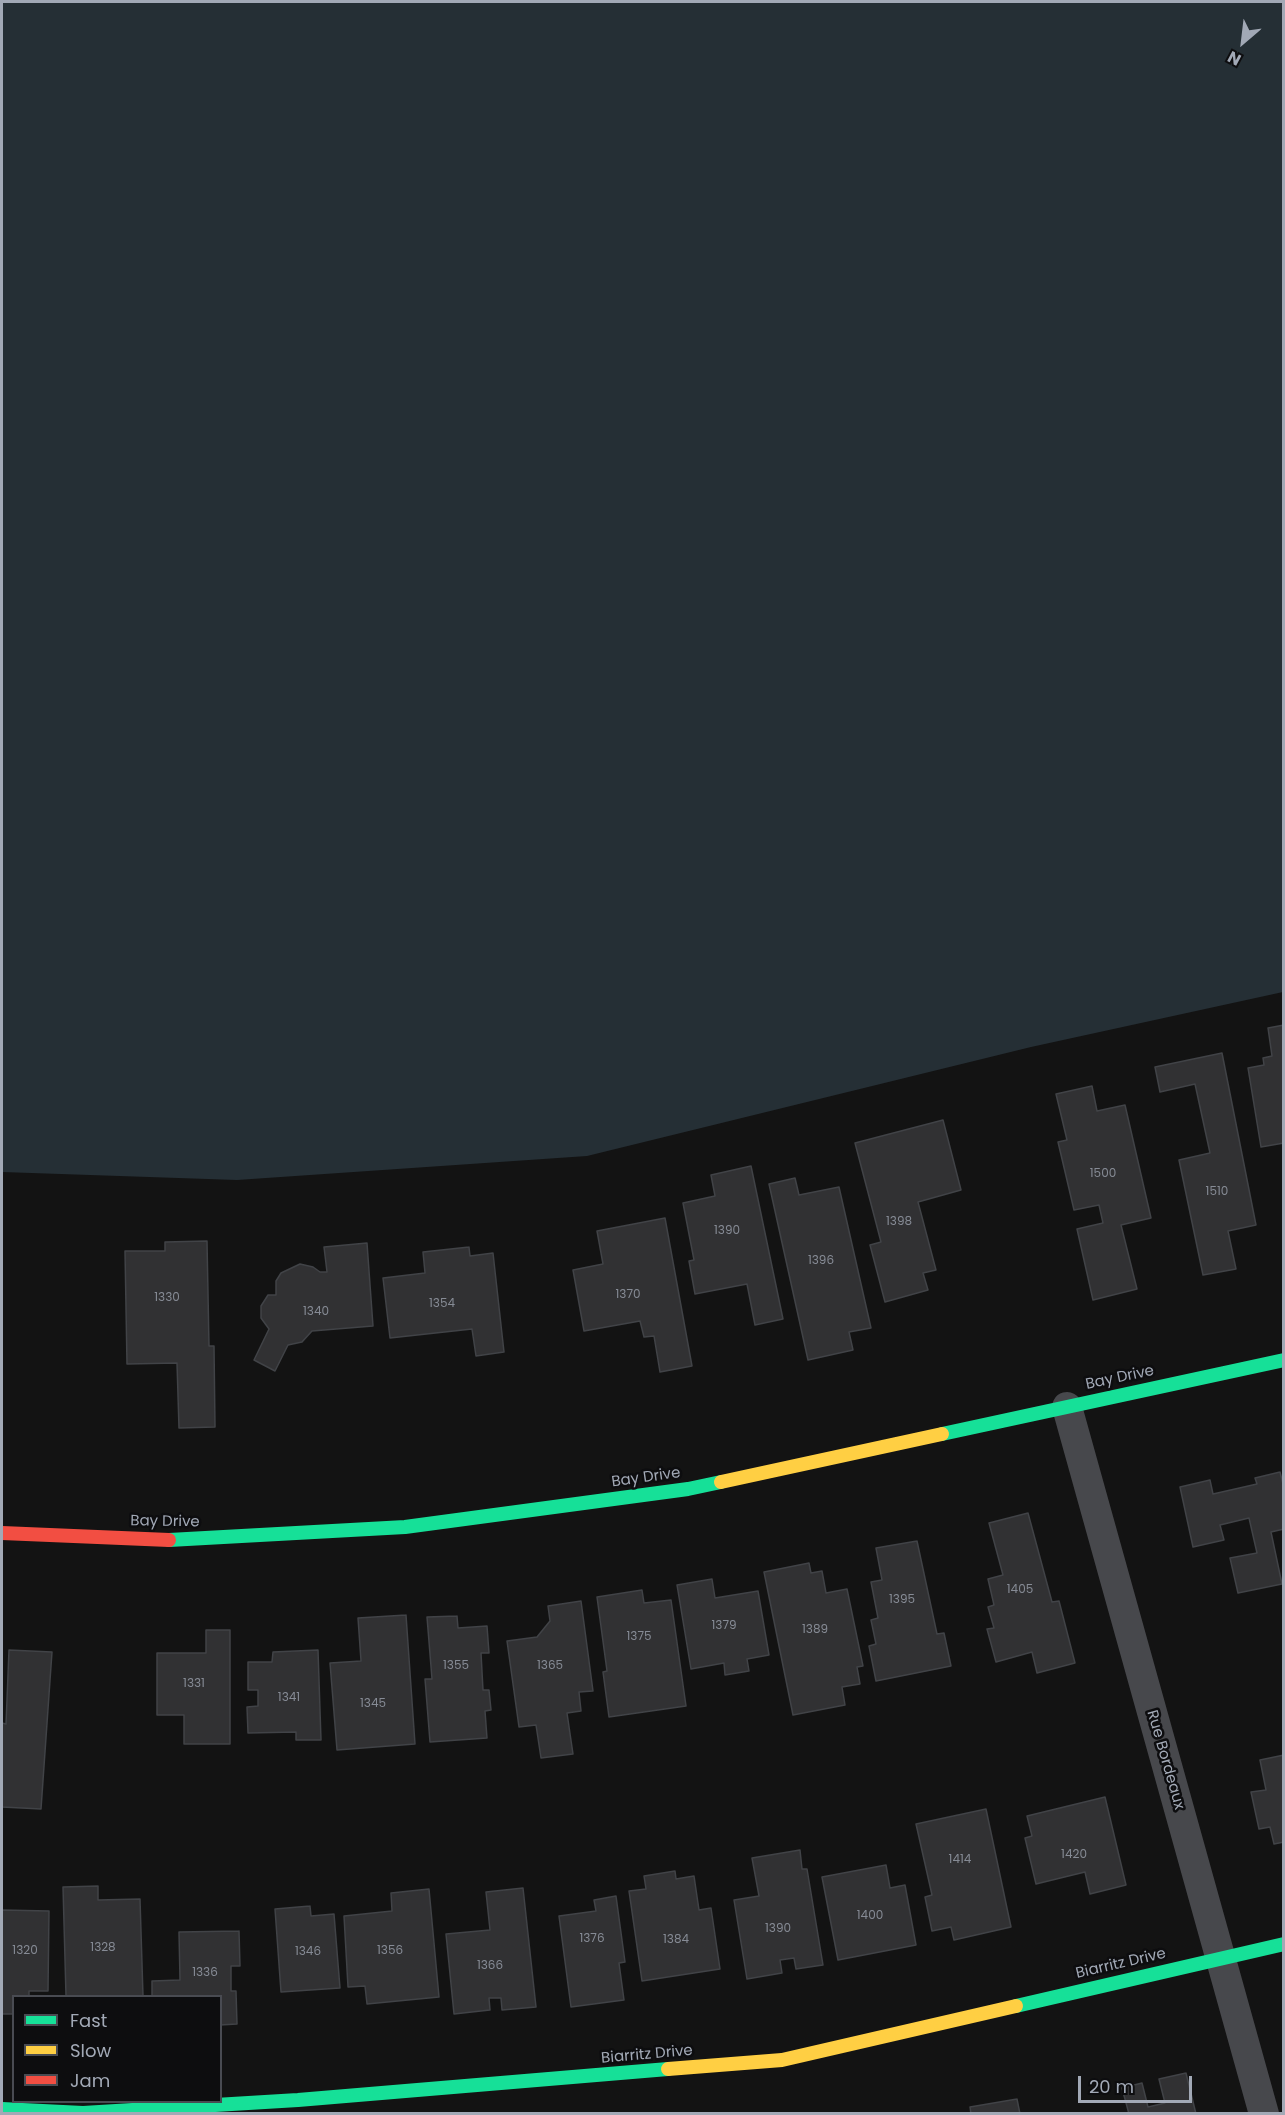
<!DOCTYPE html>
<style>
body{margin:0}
#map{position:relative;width:1285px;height:2115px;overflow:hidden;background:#131313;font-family:Poppins,sans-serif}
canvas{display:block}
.frame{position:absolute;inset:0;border:3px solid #a2a9b6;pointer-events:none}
.legend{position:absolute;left:12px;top:1995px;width:210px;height:108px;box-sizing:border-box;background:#0d0d0f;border:2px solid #494b52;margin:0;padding:8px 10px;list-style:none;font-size:18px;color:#a2a9b6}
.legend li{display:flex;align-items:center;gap:12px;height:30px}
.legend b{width:30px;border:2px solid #494b52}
.north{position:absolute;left:1213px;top:12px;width:60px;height:60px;-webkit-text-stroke:4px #0d0d0f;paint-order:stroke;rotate:208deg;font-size:16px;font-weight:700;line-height:24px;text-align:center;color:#a2a9b6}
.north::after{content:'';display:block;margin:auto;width:21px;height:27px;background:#a2a9b6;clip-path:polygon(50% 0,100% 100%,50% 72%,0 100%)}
.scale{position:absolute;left:1078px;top:2076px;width:114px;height:27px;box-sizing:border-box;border:3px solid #a2a9b6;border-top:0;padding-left:8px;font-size:18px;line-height:21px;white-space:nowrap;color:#a2a9b6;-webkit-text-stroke:4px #0d0d0f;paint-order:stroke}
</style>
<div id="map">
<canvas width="1285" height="2115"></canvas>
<div class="frame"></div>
<ul class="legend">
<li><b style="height:8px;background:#16e098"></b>Fast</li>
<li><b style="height:8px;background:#ffcf43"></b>Slow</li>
<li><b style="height:8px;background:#f24e42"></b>Jam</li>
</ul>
<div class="north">N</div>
<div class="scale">20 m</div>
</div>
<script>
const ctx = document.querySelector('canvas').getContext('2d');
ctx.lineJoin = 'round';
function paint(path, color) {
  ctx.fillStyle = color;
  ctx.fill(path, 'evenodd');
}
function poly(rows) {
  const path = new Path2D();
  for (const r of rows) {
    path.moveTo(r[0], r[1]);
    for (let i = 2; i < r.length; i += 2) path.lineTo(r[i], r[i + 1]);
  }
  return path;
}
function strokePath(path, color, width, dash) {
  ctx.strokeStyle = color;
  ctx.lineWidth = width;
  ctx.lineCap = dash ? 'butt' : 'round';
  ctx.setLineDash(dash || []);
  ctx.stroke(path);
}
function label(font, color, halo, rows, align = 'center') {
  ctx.font = font + ' Poppins,sans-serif';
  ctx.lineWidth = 5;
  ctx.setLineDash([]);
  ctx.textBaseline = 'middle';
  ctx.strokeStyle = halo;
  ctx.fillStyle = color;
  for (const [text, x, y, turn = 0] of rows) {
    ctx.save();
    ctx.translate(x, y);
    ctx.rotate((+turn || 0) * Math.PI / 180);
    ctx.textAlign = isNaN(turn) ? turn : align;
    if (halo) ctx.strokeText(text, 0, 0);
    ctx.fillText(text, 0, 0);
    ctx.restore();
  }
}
const water = poly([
 [2,2,1283,2,1283,992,1031,1047,587,1156,237,1180,2,1172]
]);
const building = poly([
 [1284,1025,1284,1143,1261,1147,1248,1068,1264,1065,1263,1058,1272,1056,1268,1028,1284,1025],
 [1222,1053,1256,1225,1228,1231,1236,1269,1203,1275,1179,1160,1210,1153,1195,1084,1160,1092,1155,1067,1222,1053],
 [1092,1086,1097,1111,1125,1105,1151,1218,1121,1225,1137,1289,1093,1300,1077,1229,1103,1223,1099,1205,1074,1210,1058,1142,1067,1140,1056,1094,1092,1086],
 [943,1120,961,1190,918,1202,936,1270,923,1273,928,1290,885,1302,870,1245,881,1242,855,1143,943,1120],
 [751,1166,783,1319,755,1325,747,1284,695,1294,689,1261,694,1260,683,1203,715,1196,711,1175,751,1166],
 [795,1178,799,1195,839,1187,871,1328,849,1332,853,1350,808,1360,769,1184,795,1178],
 [665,1218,692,1366,660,1372,654,1336,644,1337,640,1321,584,1331,573,1270,603,1264,597,1231,665,1218],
 [207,1241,209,1346,214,1346,215,1427,179,1428,177,1363,127,1364,125,1251,165,1251,165,1242,207,1241],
 [367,1243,373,1326,312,1331,302,1342,288,1345,275,1371,254,1360,269,1329,261,1318,261,1306,268,1295,276,1295,276,1281,281,1273,300,1264,313,1267,320,1272,327,1272,324,1247,367,1243],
 [469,1247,470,1256,493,1253,504,1352,476,1356,472,1329,390,1338,383,1278,425,1273,423,1252,469,1247],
 [1280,1472,1284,1488,1284,1529,1271,1532,1282,1584,1238,1593,1230,1558,1257,1553,1249,1518,1220,1525,1224,1540,1193,1547,1180,1487,1210,1480,1213,1494,1257,1484,1255,1478,1280,1472],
 [1028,1513,1052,1602,1059,1601,1075,1663,1037,1673,1032,1652,996,1662,987,1629,994,1628,988,1607,994,1605,988,1579,1003,1575,989,1523,1028,1513],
 [917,1541,937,1634,944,1633,951,1666,876,1681,869,1646,876,1644,871,1620,878,1618,871,1582,882,1580,876,1548,917,1541],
 [809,1563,811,1573,822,1571,826,1593,847,1589,863,1666,857,1667,860,1684,842,1687,845,1705,793,1715,764,1572,809,1563],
 [712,1579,715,1598,758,1591,769,1655,747,1659,749,1671,725,1675,724,1663,691,1669,677,1585,712,1579],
 [642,1590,644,1603,671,1600,686,1706,609,1717,603,1672,607,1671,597,1597,642,1590],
 [581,1601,593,1691,579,1692,581,1711,567,1713,573,1754,541,1758,536,1725,519,1727,507,1641,537,1637,550,1621,548,1606,581,1601],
 [406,1615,415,1744,337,1750,330,1663,361,1661,358,1618,406,1615],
 [457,1616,458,1628,487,1626,489,1653,481,1653,483,1690,489,1690,491,1710,485,1711,487,1738,430,1742,425,1679,432,1679,427,1617,457,1616],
 [206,1630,230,1630,230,1744,184,1744,184,1715,157,1715,157,1653,206,1653,206,1630],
 [9,1650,52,1652,41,1809,2,1807,2,1723,6,1724,9,1650],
 [318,1650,321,1740,296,1740,296,1732,248,1733,247,1707,258,1706,258,1690,248,1690,248,1662,272,1662,273,1652,318,1650],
 [1284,1755,1284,1842,1274,1844,1270,1827,1259,1829,1251,1792,1266,1790,1260,1760,1284,1755],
 [1105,1797,1126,1885,1090,1894,1085,1872,1036,1884,1025,1838,1032,1836,1027,1816,1105,1797],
 [986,1809,1011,1927,954,1940,951,1927,932,1931,925,1897,932,1895,916,1824,986,1809],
 [800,1850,802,1869,807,1869,823,1965,796,1969,794,1958,780,1960,782,1973,747,1979,734,1900,759,1896,752,1858,800,1850],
 [886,1865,890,1888,905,1885,916,1945,838,1960,822,1877,886,1865],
 [675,1871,676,1879,694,1876,699,1910,711,1908,720,1969,642,1981,629,1891,646,1889,644,1876,675,1871],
 [98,1886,98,1900,140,1899,143,1996,66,1996,63,1887,98,1886],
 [523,1888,536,2007,502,2010,501,1998,489,1998,490,2010,454,2014,446,1934,490,1930,486,1892,523,1888],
 [429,1889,439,1997,367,2004,365,1986,348,1987,344,1916,392,1911,391,1893,429,1889],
 [616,1896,625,1962,619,1963,624,2000,571,2007,559,1916,596,1911,594,1900,616,1896],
 [310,1906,311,1916,334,1914,340,1988,281,1992,275,1909,310,1906],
 [2,1910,49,1911,48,1991,29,1991,29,1996,14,1996,14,2014,2,2014,2,1910],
 [239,1931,240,1966,231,1966,231,1991,236,1991,237,2024,220,2025,220,1996,152,1996,152,1981,180,1980,179,1932,239,1931],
 [1186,2073,1196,2114,1129,2114,1122,2088,1142,2083,1148,2107,1165,2103,1159,2079,1186,2073],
 [1017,2099,1020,2114,971,2114,970,2107,1017,2099]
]);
const street = poly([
 [1067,1407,1264,2114]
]);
const fast = poly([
 [942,1434,1284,1360],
 [169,1540,405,1527,688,1489,721,1482],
 [1016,2006,1284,1944],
 [2,2109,83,2113,298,2100,668,2069]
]);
const slow = poly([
 [721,1482,942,1434],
 [668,2069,782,2060,1016,2006]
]);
const jam = poly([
 [2,1533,169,1540]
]);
const numberNames = [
 ["1500",1103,1174],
 ["1510",1217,1192],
 ["1398",899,1222],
 ["1390",727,1231],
 ["1396",821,1261],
 ["1370",628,1295],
 ["1330",167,1298],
 ["1354",442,1304],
 ["1340",316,1312],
 ["1405",1020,1590],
 ["1395",902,1600],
 ["1379",724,1626],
 ["1389",815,1630],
 ["1375",639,1637],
 ["1355",456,1666],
 ["1365",550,1666],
 ["1331",194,1684],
 ["1341",289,1698],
 ["1345",373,1704],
 ["1420",1074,1855],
 ["1414",960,1860],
 ["1400",870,1916],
 ["1390",778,1929],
 ["1376",592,1939],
 ["1384",676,1940],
 ["1328",103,1948],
 ["1320",25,1951],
 ["1356",390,1951],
 ["1346",308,1952],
 ["1366",490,1966],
 ["1336",205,1973]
];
const streetNames = [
 ["Bay Drive",1120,1378,-12],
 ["Bay Drive",646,1478,-8],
 ["Bay Drive",165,1522,1],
 ["Rue Bordeaux",1165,1760,74],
 ["Biarritz Drive",1121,1964,-13],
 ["Biarritz Drive",647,2055,-5]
];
paint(water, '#252f35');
paint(building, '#313133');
strokePath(building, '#414347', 1.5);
strokePath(street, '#47484c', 30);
strokePath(fast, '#16e098', 14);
strokePath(slow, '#ffcf43', 14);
strokePath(jam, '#f24e42', 14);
label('12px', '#868b95', null, numberNames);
label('15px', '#a2a9b6', '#0d0d0f', streetNames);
</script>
